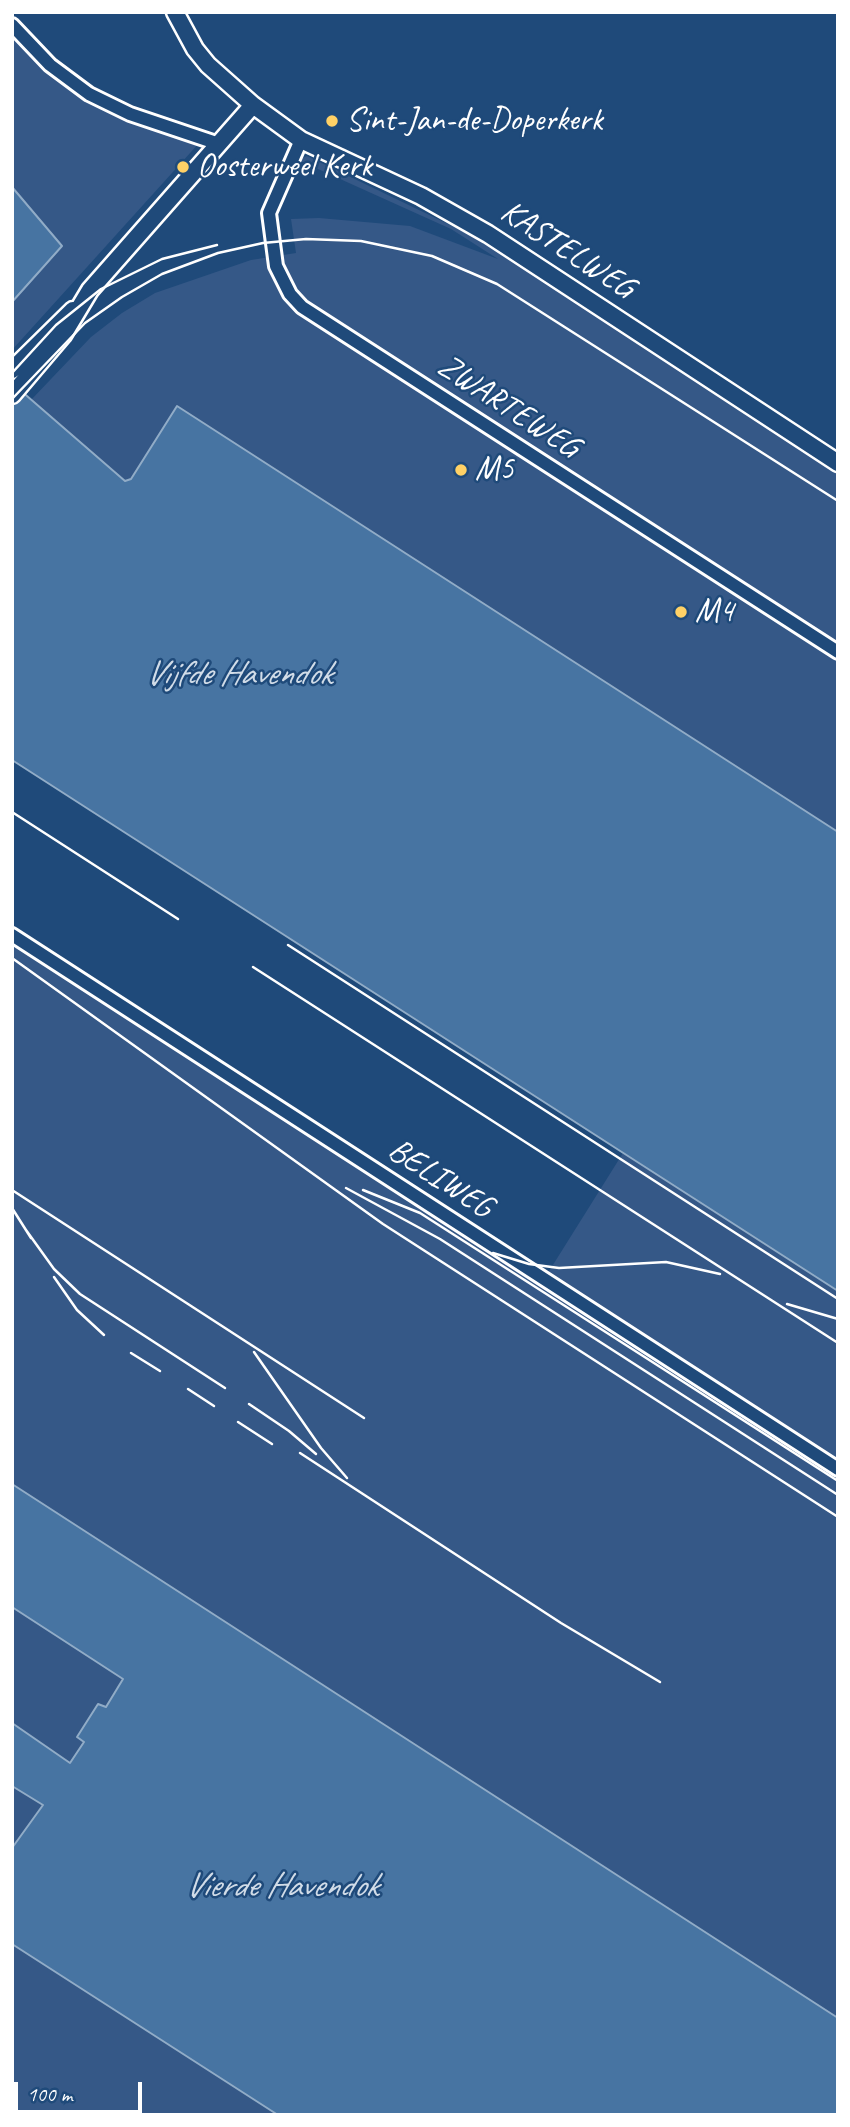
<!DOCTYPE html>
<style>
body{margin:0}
#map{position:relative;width:850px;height:2127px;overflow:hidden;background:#1f4a7a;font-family:Caveat,sans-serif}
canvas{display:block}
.frame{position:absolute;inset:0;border:14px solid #fff;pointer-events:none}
.scale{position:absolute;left:14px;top:2082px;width:128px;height:32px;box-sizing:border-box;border:4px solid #fff;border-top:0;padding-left:9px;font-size:21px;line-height:24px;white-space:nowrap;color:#fff;-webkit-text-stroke:5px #1f4a7a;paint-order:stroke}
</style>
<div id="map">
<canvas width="850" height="2127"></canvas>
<div class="frame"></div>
<div class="scale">100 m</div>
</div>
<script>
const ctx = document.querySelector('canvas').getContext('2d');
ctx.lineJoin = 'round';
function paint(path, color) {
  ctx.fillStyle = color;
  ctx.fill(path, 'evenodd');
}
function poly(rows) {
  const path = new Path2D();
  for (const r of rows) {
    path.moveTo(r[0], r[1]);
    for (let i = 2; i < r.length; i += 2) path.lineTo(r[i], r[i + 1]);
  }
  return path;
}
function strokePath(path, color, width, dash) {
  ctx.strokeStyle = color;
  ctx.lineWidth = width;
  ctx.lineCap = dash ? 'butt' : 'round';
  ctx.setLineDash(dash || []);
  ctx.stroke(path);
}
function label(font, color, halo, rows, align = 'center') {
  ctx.font = font + ' Caveat,sans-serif';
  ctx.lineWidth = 5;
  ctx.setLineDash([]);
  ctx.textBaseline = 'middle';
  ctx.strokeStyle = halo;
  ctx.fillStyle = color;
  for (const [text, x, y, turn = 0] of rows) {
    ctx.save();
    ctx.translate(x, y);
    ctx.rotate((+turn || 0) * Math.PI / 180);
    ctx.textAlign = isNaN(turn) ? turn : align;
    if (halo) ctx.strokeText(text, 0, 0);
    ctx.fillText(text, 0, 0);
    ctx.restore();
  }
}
const built = poly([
 [12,35,53,75,97,105,160,132,200,142,12,350,12,302,61,246,12,187],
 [307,156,477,238,838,472,838,832,131,479,122,481,31,400,91,337,122,313,155,293,251,260,296,253,291,219,319,218,410,226,498,259,451,229,298,160],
 [12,943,541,1284,623,1153,838,1291,838,2018,12,1484],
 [12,1607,123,1679,106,1707,98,1705,77,1737,84,1742,71,1763,64,1759,37,1800,43,1805,14,1848],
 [12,1944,278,2115,12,2115]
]);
const water = poly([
 [12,187,62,246,12,302,12,187],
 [12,383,125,481,131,479,177,406,838,832,838,1291,12,760,12,383],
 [12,1484,838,2018,838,2115,278,2115,12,1944,12,1848,43,1805,12,1786,12,1723,70,1763,84,1742,77,1737,98,1704,106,1707,123,1679,12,1607,12,1484]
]);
const minor = poly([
 [12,25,50,65,89,94,130,114,219,144],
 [301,140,269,213,276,266,290,294,302,307,838,652],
 [12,935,838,1469]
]);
const major = poly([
 [175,12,195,49,208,65,253,105,301,140,421,196,488,234,838,463],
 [12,370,73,310],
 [12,395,63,335,90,290,253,105]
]);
const rail = poly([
 [12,373,56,325,101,289,162,259,217,245],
 [12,399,85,323,122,297,162,274,218,253,263,243,306,239,361,241,432,256,497,284,838,501],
 [12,812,178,919],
 [288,945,838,1299],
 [12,958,383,1224,838,1517],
 [253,967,838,1343],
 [346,1188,440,1239,838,1495],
 [12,1190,364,1418],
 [363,1190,420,1213,838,1481],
 [12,1208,31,1238],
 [26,1230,54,1269,80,1294,225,1388],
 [493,1253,529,1264,559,1268,666,1262,720,1274],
 [54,1277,77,1310,104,1335],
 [787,1304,838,1319],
 [254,1352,321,1448,347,1478],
 [131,1353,160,1371],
 [188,1389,214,1406],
 [249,1404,289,1431,316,1454],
 [238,1422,272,1444],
 [300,1453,561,1623,660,1682]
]);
const markers = [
 [332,121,7,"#ffd166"],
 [183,167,7,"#ffd166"],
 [461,470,7,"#ffd166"],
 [681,612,7,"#ffd166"]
];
const poiNames = [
 ["Sint-Jan-de-Doperkerk",346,121],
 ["Oosterweel Kerk",197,167],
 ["M5",475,470],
 ["M4",695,612]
];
const streetNames = [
 ["KASTELWEG",567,250,33],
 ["ZWARTEWEG",508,407,33],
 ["BELIWEG",440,1179,33]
];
const waterNames = [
 ["Vijfde Havendok",238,675],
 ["Vierde Havendok",281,1887]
];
paint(built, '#355887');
paint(water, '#4774a2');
strokePath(water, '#91acc7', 2);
strokePath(minor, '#fff', 18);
strokePath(major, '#fff', 21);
strokePath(minor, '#1f4a7a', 12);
strokePath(major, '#1f4a7a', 16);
strokePath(rail, '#fff', 2.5);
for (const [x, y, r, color] of markers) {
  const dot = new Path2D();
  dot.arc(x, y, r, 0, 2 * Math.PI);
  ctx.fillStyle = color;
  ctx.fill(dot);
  strokePath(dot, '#1f4a7a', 2.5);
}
label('33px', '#fff', '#1f4a7a', poiNames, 'left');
label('33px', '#fff', '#1f4a7a', streetNames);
label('italic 35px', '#d1dce8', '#1f4a7a', waterNames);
</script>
